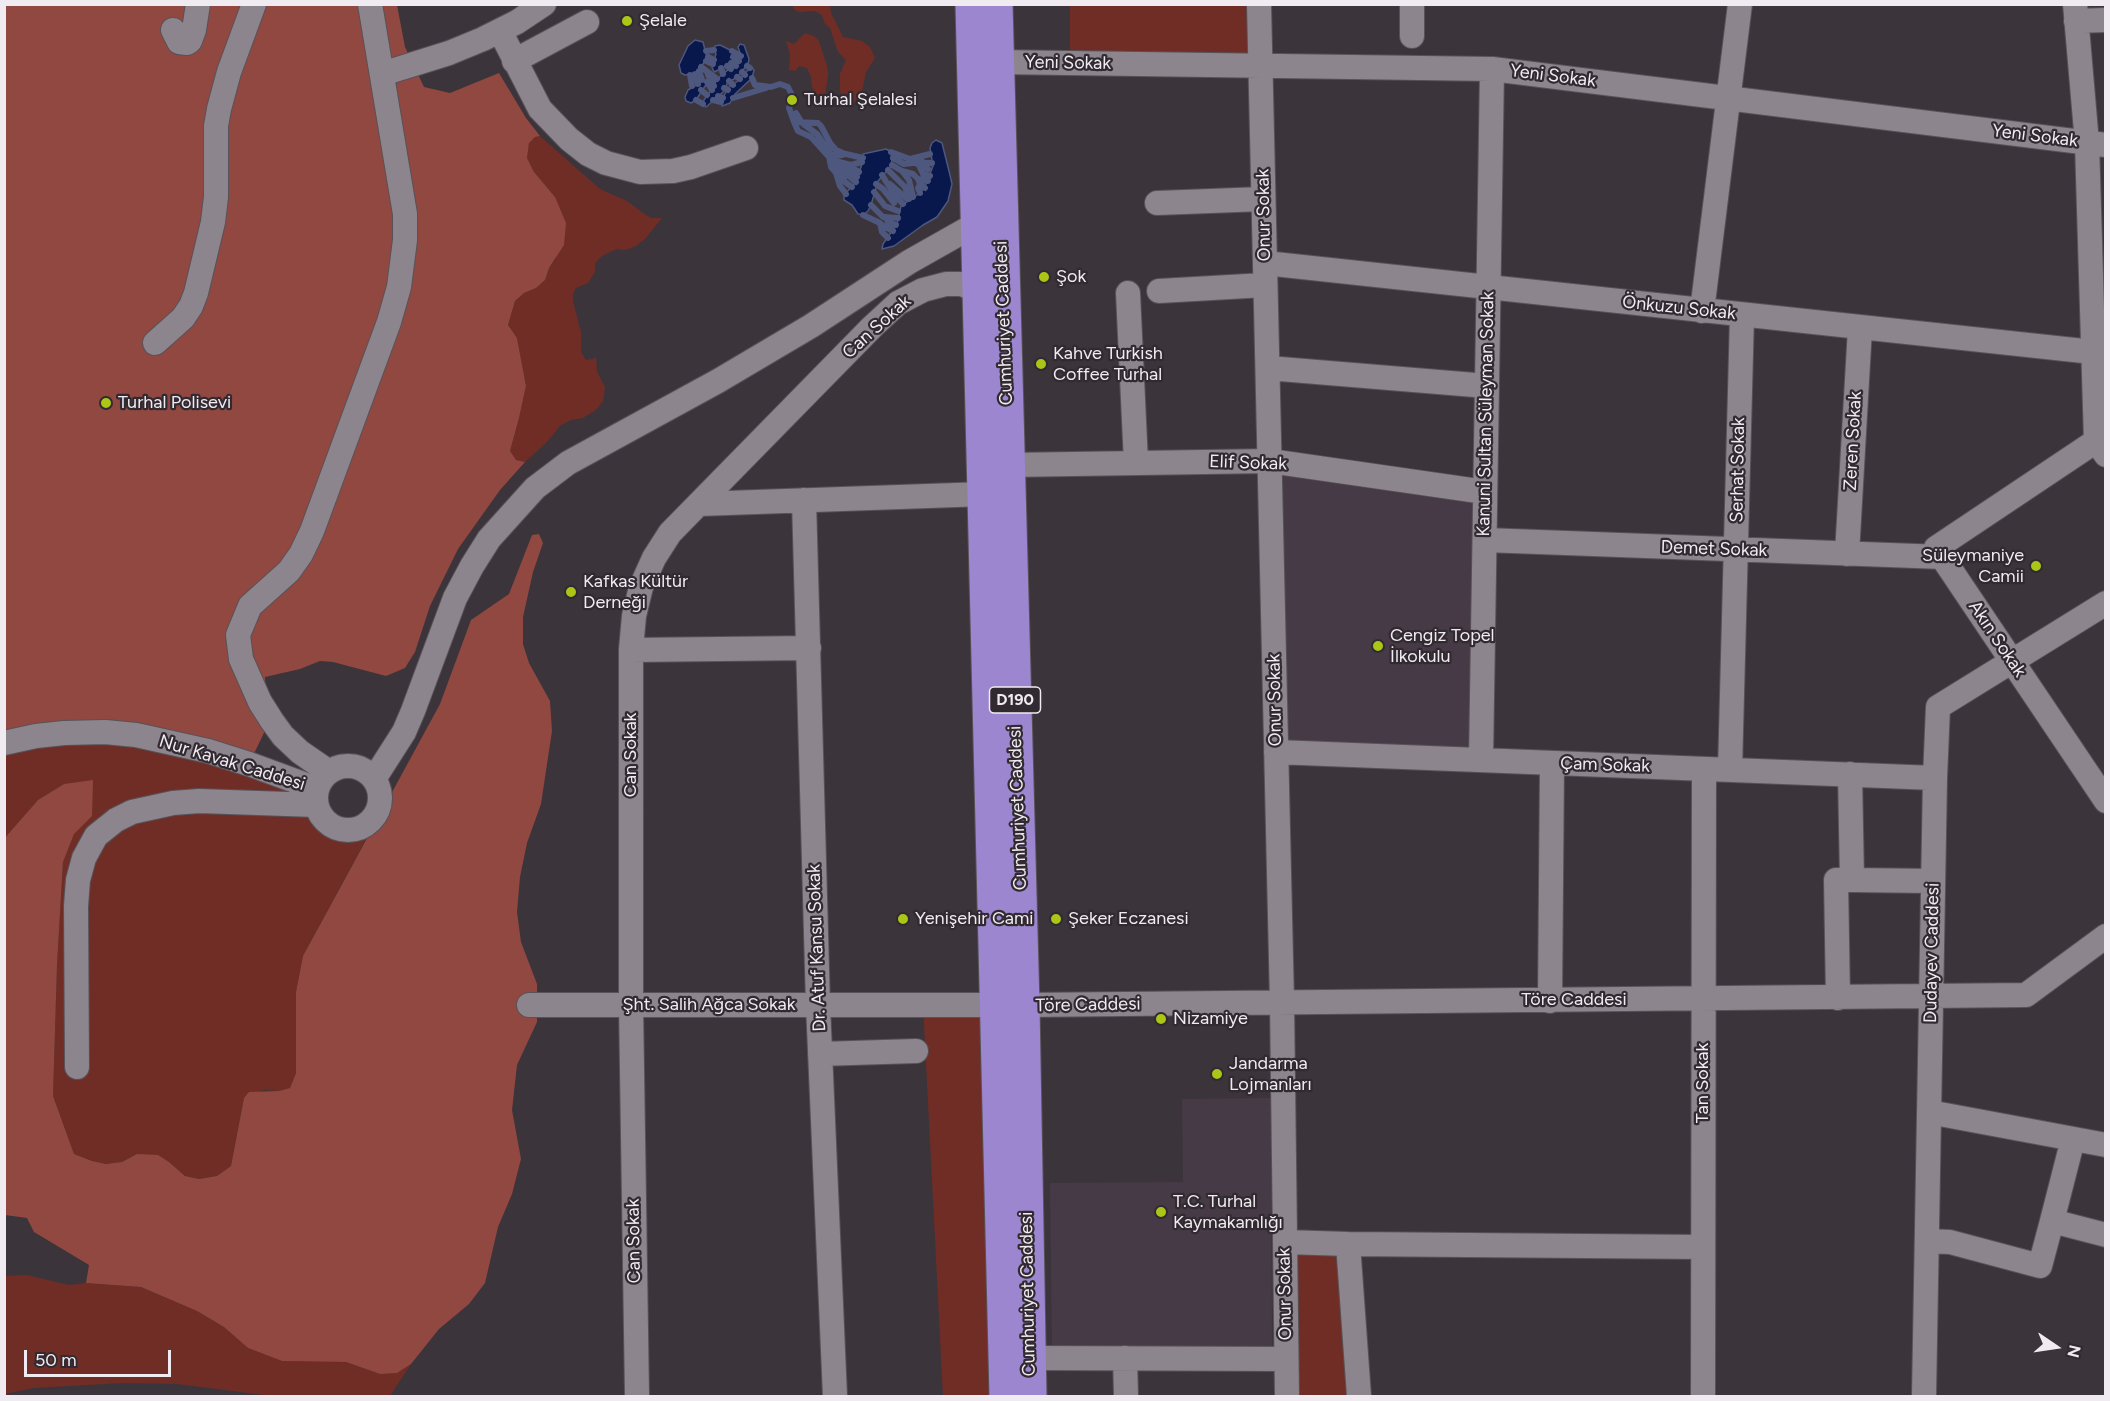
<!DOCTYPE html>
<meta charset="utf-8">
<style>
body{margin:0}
#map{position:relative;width:2110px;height:1401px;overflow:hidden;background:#3b343b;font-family:Figtree,sans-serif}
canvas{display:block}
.frame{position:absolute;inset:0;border:6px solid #f0ebf0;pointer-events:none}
.north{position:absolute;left:2026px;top:1317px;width:60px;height:60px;-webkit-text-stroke:4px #312a31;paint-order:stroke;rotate:103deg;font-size:16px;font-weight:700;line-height:24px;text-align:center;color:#f0ebf0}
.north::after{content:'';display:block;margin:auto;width:21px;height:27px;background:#f0ebf0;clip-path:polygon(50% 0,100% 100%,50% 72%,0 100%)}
.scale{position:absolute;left:24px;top:1350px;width:147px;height:27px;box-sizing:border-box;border:3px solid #f0ebf0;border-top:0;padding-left:8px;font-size:18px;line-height:21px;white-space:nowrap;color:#f0ebf0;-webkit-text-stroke:4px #312a31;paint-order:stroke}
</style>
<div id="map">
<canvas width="2110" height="1401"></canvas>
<div class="frame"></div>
<div class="north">N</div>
<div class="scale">50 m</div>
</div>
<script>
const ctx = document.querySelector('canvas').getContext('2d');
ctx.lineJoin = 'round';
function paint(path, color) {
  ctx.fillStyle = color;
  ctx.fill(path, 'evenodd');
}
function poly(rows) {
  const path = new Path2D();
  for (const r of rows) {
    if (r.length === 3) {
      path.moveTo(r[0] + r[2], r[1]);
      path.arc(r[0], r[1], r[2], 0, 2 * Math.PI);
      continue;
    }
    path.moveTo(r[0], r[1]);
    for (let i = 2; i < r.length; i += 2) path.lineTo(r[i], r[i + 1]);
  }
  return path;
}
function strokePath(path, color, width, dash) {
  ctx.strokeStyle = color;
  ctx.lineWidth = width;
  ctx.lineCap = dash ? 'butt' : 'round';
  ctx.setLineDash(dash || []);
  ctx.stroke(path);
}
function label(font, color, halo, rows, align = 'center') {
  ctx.font = font + ' Figtree,sans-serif';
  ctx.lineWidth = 4.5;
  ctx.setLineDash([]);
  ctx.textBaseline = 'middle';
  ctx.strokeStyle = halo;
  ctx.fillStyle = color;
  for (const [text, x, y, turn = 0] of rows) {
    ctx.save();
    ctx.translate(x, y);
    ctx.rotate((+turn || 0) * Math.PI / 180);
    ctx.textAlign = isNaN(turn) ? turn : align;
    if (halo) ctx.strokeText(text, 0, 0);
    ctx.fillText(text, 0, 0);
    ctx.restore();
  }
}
const built = poly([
 [1270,461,1485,492,1481,760,1276,752],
 [1271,1098,1272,1346,1052,1347,1050,1183,1183,1182,1182,1099]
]);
const green = poly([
 [792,5,830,5,831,13,843,37,862,41,870,47,875,58,866,72,861,96,854,102,843,98,840,91,840,74,846,60,838,52,830,28,825,24,822,15,815,11,799,12,795,10],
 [1070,5,1259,5,1260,65,1070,63],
 [805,33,814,36,819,41,827,66,828,74,825,98,827,102,819,98,812,87,811,77,807,68,799,66,795,71,789,70,790,54,786,41,794,44],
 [540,136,600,189,627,201,643,213,651,218,662,218,645,239,636,246,626,250,616,249,602,256,595,263,595,272,588,283,576,288,573,294,573,301,581,332,581,352,586,360,593,359,596,357,597,372,605,387,603,401,596,410,583,418,571,420,561,425,546,443,525,462,515,460,510,451,519,418,526,386,517,338,508,325,515,301,524,293,536,288,545,280,549,268,556,259,555,197,534,172,527,158,529,143,535,137],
 [64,733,250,764,317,809,329,825,338,829,348,831,358,829,367,825,374,817,377,819,303,956,296,992,296,1073,290,1088,279,1091,264,1090,244,1098,231,1166,217,1176,199,1179,185,1176,169,1162,137,1154,122,1162,106,1164,92,1161,74,1154,53,1096,57,965,63,862,74,834,92,816,64,784,38,800,5,839,5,743],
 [923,1005,983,1005,991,1396,943,1396],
 [1285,1242,1348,1244,1359,1396,1287,1396],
 [27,1275,69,1285,86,1283,141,1287,197,1311,224,1327,248,1348,282,1361,346,1362,380,1374,397,1373,411,1364,390,1396,272,1396,177,1384,123,1383,34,1388,5,1394,4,1276]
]);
const forest = poly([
 [4,5,397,5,405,47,424,87,450,93,499,73,526,118,540,136,535,137,529,143,527,158,534,172,555,197,566,223,564,245,549,268,545,280,536,288,524,293,515,301,508,325,517,338,526,386,519,418,510,451,516,460,525,462,500,490,458,549,430,606,415,652,405,668,386,676,333,662,320,661,300,669,265,677,266,692,276,708,249,764,171,742,5,743],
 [539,534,543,543,533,572,523,617,523,644,529,663,550,701,552,731,541,804,527,843,520,877,517,912,521,942,537,984,537,1022,517,1065,512,1110,521,1159,512,1194,498,1227,485,1283,469,1304,439,1329,411,1364,397,1373,380,1374,346,1362,282,1361,248,1348,224,1327,197,1311,141,1287,86,1283,89,1265,34,1232,27,1218,5,1215,4,839,38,800,64,784,93,780,92,816,74,834,63,862,57,965,53,1096,74,1154,92,1161,106,1164,122,1162,137,1154,158,1155,169,1162,185,1176,199,1179,217,1176,231,1166,244,1098,249,1092,279,1091,290,1088,296,1073,296,992,303,956,440,704,471,620,509,594,532,535]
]);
const water = poly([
 [695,40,703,42,707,58,697,73,685,75,681,73,679,65,688,46,695,40],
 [740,44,744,45,749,59,748,64,736,78,728,82,723,92,706,107,703,104,704,100,713,88,717,79,740,60,741,56,738,47,740,44],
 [720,45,732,51,733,60,731,64,714,72,712,67,716,54,714,49,715,46,720,45],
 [751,67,754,70,752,78,735,94,730,103,722,106,722,100,728,88,738,81,751,67],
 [702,80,706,80,707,83,696,100,691,103,686,101,685,97,688,90,698,84,702,80],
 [936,140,942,143,950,175,952,184,948,201,937,217,923,225,894,246,882,249,883,244,897,224,901,206,920,193,925,187,933,166,930,148,932,143,936,140],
 [886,149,891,152,892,165,878,181,871,205,868,211,863,215,858,214,852,205,844,200,844,195,856,182,862,164,863,154,886,149]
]);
const stream = poly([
 [706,51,714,50],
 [732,51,741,56],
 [708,57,714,60],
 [733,57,739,61],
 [706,61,713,64],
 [731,63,736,66],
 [727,66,731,69],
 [747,66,750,68],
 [701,67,717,79],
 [721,68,723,74],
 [699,71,702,80],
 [742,72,745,75],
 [695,74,698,84],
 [690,75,692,86],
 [708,75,714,86],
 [737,77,740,79],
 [752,78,755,85,771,87,780,84,788,87,793,97,789,108,794,122,818,123,821,126,830,143,829,157,831,167,837,174,849,176,856,182],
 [729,81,733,85],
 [707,82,712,90],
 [724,88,728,90],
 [701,90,707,95],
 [718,96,723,98],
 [733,98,766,88],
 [696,100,703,104],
 [713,100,721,102],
 [796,113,802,123,817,134,835,161,851,165,862,162],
 [794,122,798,131,811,137,829,157],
 [830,143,836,150,845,154],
 [891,152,910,159,930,154],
 [830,154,837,156,846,154,863,158],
 [893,158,904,164,913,163],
 [916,158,925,163,932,163],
 [832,159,845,182,852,187],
 [913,162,928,169],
 [837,164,844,170,857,177],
 [846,165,859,172],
 [892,165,902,171,913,174,918,179,920,184,925,188],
 [919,165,923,174,930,176],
 [888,170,905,187,909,199],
 [902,171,909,180,913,197],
 [836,173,840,186,846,194],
 [882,175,895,196,903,204],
 [918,179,928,181],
 [876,184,883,189,894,203],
 [890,184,907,199],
 [920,184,918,188,920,193],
 [874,192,885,206,898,211],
 [871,205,883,217,898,218],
 [863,215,880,223,882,232,888,238],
 [885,217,889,223,896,225],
 [880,224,893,231]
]);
const minor = poly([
 [1259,4,1282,1002,1287,1396],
 [1412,4,1412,36],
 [2075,4,2087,143,2096,441,2106,455],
 [2076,21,2106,20],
 [173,30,179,42,187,43,190,41,194,30,198,4],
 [500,31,540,109,569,139,588,154,606,163,640,172,673,171,691,167,746,148],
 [514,61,587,22],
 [997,62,1492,69,2106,145],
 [382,74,449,53,483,39,517,22,544,4],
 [1157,203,1263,199],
 [1265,263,2093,352],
 [1159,291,1265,285],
 [1128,293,1136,463],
 [1702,311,1740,4],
 [155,343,183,318,191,306,196,293,213,222,216,197,216,126,219,109,229,72,254,4],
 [1268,368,1487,386],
 [2096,441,1936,548,2106,801],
 [1008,465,1270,461,1485,492],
 [804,500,818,1005,835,1396],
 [699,504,985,494],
 [1485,540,1943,557],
 [1847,554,1860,328],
 [631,650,809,648],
 [4,743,36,736,64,733,105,732,136,735,208,751,249,764,317,789],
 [1276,752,1935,778],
 [1481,760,1492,69],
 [348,798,32],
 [1730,770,1742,315],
 [329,772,300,752,283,736,272,721,260,702,241,659,238,635,250,606,289,571,301,554,312,531,389,322,399,287,405,240,405,214,370,4],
 [1850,774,1852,880,1933,881],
 [374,779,404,732,413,711,455,598,472,566,489,539,535,488,568,463,718,381,811,326,909,262,978,223],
 [1838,998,1836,880,1852,880],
 [1550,1001,1552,763],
 [529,1005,998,1005],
 [1023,1005,2026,995,2106,936],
 [820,1054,916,1051],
 [77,1067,76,906,78,880,84,858,96,836,116,820,132,812,173,803,199,801,316,805],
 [1929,1112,2106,1145],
 [2073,1139,2052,1221,2106,1235],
 [1927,1241,1950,1242,2040,1266,2052,1221],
 [1285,1242,1348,1244,1703,1247],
 [1348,1244,1359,1396],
 [1029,1358,1286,1359],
 [1125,1358,1126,1396],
 [637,1396,631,1005,631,649,634,616,641,587,654,558,670,533,872,327,898,303,923,290,946,284,962,284,980,292],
 [1703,1396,1704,769],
 [1924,1396,1935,778,1938,707,2106,603]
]);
const highway = poly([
 [972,4,1006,1396],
 [996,4,1023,1005,1030,1396]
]);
const markers = [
 [627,21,6,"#abc616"],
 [792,100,6,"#abc616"],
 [1044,277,6,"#abc616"],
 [1041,364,6,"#abc616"],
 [106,403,6,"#abc616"],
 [2036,566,6,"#abc616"],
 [571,592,6,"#abc616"],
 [1378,646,6,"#abc616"],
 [903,919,6,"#abc616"],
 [1056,919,6,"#abc616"],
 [1161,1019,6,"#abc616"],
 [1217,1074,6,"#abc616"],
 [1161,1212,6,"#abc616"]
];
const shields = [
 [1015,700,51]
];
const shieldNames = [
 ["D190",1015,700]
];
const poiNames = [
 ["Şelale",639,21],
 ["Turhal Şelalesi",804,100],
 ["Şok",1056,277],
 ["Kahve Turkish",1053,354],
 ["Coffee Turhal",1053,375],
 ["Turhal Polisevi",118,403],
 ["Süleymaniye",2024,556,"right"],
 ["Camii",2024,577,"right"],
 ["Kafkas Kültür",583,582],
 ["Derneği",583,603],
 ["Cengiz Topel",1390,636],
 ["İlkokulu",1390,657],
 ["Yenişehir Cami",915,919],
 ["Şeker Eczanesi",1068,919],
 ["Nizamiye",1173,1019],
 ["Jandarma",1229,1064],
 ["Lojmanları",1229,1085],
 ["T.C. Turhal",1173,1202],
 ["Kaymakamlığı",1173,1223]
];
const streetNames = [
 ["Yeni Sokak",1068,63,1],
 ["Yeni Sokak",1553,76,7],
 ["Yeni Sokak",2035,136,7],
 ["Onur Sokak",1264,215,-91],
 ["Önkuzu Sokak",1679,308,6],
 ["Cumhuriyet Caddesi",1004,323,-92],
 ["Can Sokak",877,327,-42],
 ["Kanuni Sultan Süleyman Sokak",1486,414,-89],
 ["Zeren Sokak",1853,441,-87],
 ["Elif Sokak",1248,463,2],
 ["Serhat Sokak",1738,470,-89],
 ["Demet Sokak",1714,549,2],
 ["Akın Sokak",1997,639,56],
 ["Onur Sokak",1275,700,-91],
 ["Can Sokak",631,755,-90],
 ["Nur Kavak Caddesi",232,763,17],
 ["Çam Sokak",1605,765,2],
 ["Cumhuriyet Caddesi",1018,808,-92],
 ["Dr. Atuf Kansu Sokak",817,948,-92],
 ["Dudayev Caddesi",1932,953,-89],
 ["Töre Caddesi",1574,1000],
 ["Şht. Salih Ağca Sokak",709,1005],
 ["Töre Caddesi",1088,1005,-1],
 ["Tan Sokak",1703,1083,-90],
 ["Can Sokak",634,1241,-91],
 ["Cumhuriyet Caddesi",1028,1294,-91],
 ["Onur Sokak",1285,1294,-91]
];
paint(built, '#463a46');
paint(green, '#702d26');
paint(forest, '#914840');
paint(water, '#08174c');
strokePath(water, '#4e577d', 1.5);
strokePath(stream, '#4e577d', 6);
strokePath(minor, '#585258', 26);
strokePath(highway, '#585258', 35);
strokePath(minor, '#8d858d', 24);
strokePath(highway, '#9c86cf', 33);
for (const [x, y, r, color] of markers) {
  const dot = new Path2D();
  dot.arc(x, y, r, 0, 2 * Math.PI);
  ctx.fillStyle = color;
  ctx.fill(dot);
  strokePath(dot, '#312a31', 2);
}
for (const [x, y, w] of shields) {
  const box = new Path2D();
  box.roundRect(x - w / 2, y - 13, w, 26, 4.5);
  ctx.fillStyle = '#312a31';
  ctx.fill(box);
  strokePath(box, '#f0ebf0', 1.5);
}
label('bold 16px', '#f0ebf0', null, shieldNames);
label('18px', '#f0ebf0', '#312a31', poiNames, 'left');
label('18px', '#f0ebf0', '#312a31', streetNames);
</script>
